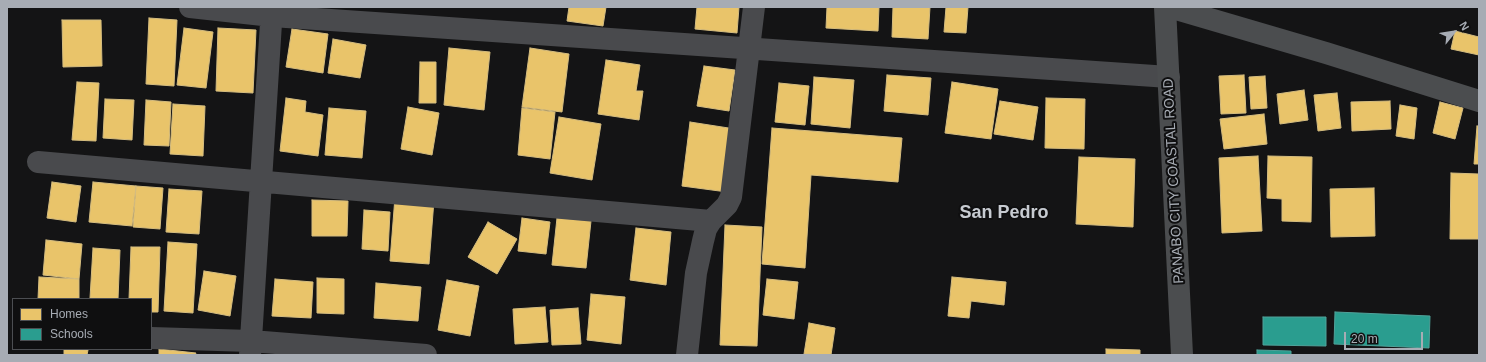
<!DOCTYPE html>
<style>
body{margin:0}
#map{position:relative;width:1486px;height:362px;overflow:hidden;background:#141415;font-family:Helvetica,sans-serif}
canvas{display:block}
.frame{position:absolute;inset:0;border:8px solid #a7acb4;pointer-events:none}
.legend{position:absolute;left:12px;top:298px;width:140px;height:52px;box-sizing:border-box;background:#0f0f10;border:1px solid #4c4e52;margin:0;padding:5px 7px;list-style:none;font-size:12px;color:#a7acb4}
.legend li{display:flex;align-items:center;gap:8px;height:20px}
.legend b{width:20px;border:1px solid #4c4e52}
.north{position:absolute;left:1434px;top:12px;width:40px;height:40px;-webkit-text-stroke:3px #0f0f10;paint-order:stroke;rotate:60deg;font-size:11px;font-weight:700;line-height:16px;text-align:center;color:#a7acb4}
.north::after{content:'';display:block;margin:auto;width:14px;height:18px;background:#a7acb4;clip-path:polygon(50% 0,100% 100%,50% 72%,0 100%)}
.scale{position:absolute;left:1344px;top:332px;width:79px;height:18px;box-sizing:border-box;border:2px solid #a7acb4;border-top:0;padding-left:5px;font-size:12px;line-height:14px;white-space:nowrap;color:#a7acb4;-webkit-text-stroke:3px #0f0f10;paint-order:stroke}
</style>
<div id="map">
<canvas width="1486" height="362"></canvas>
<div class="frame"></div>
<ul class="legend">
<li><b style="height:11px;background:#e9c46a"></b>Homes</li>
<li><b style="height:11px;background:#2a9d8f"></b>Schools</li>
</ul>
<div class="north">N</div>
<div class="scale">20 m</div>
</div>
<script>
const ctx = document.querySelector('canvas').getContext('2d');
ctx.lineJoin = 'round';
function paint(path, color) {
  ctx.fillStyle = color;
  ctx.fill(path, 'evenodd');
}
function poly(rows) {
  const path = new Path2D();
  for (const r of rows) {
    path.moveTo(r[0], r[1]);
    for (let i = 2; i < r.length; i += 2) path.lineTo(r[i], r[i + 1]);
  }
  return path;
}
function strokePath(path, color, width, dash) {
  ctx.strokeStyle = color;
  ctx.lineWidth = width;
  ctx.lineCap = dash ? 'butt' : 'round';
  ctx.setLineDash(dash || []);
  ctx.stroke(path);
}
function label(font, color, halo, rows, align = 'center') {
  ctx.font = font + ' Helvetica,sans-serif';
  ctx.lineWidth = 4;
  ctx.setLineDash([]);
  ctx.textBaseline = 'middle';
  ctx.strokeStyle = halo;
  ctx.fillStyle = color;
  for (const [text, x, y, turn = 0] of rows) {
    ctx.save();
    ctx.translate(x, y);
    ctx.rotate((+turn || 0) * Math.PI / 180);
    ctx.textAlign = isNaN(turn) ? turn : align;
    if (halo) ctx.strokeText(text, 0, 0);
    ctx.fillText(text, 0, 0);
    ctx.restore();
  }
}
const homes = poly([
 [569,7,606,7,603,26,567,21,569,7],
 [697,7,739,7,737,33,695,29,697,7],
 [827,7,879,7,878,31,826,28,827,7],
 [893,7,930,7,928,39,892,37,893,7],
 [946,7,968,7,966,33,944,32,946,7],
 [149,18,177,20,174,86,146,84,149,18],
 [62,20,101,20,102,66,63,67,62,20],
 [184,28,213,32,206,88,177,85,184,28],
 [218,28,256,30,253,93,216,91,218,28],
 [292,29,328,34,323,73,286,67,292,29],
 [1455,31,1479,37,1479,55,1451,49,1455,31],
 [333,39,366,45,360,78,328,73,333,39],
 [449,48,490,52,484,110,444,105,449,48],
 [530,48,569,54,562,112,522,107,530,48],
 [606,60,640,65,636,91,643,91,639,120,598,114,606,60],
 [420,62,436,62,436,103,419,103,420,62],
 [704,66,735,70,729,111,697,106,704,66],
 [887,75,931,78,928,115,884,111,887,75],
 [1244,75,1246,113,1221,114,1219,76,1244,75],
 [1265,76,1267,108,1251,109,1249,77,1265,76],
 [814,77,854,80,850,128,811,124,814,77],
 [77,82,99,83,96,141,72,140,77,82],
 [952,82,998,89,991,139,945,133,952,82],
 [779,83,809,86,805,125,775,122,779,83],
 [1304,90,1308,120,1280,124,1277,94,1304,90],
 [1337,93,1341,128,1318,131,1314,95,1337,93],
 [286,98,306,101,305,112,323,115,318,156,280,151,286,98],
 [1046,98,1085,99,1084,149,1045,148,1046,98],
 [105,99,134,100,132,140,103,138,105,99],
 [146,100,171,102,169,146,144,145,146,100],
 [1000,101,1038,107,1033,140,994,134,1000,101],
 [1390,101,1391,129,1352,131,1351,102,1390,101],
 [1440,102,1463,108,1455,139,1433,133,1440,102],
 [173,104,205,106,203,156,170,154,173,104],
 [1400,105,1417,108,1414,139,1396,136,1400,105],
 [408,107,439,113,432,155,401,149,408,107],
 [329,108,366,111,362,158,325,155,329,108],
 [522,108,555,112,550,159,518,155,522,108],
 [1264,114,1267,144,1224,149,1220,119,1264,114],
 [559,117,601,124,592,180,550,173,559,117],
 [690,122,735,129,727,192,682,186,690,122],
 [1477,126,1479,126,1479,164,1474,164,1477,126],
 [772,128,902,138,898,182,811,175,805,268,762,264,772,128],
 [1258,156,1262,231,1222,233,1219,158,1258,156],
 [1268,156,1312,157,1311,222,1282,221,1282,199,1267,198,1268,156],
 [1079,157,1135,159,1133,227,1076,224,1079,157],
 [1451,173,1479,174,1479,239,1450,239,1451,173],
 [52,182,81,186,76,222,47,218,52,182],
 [93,182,136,186,132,226,89,222,93,182],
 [136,186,163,188,160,229,133,227,136,186],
 [1374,188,1375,236,1331,237,1330,189,1374,188],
 [169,189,202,191,199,234,166,232,169,189],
 [395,197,434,200,429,264,390,261,395,197],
 [312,200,348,201,347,236,312,236,312,200],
 [364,210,390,212,388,251,362,249,364,210],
 [522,218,550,222,546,254,518,251,522,218],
 [557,218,591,221,586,268,552,265,557,218],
 [488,222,517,239,497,274,468,257,488,222],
 [725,225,762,227,757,346,720,345,725,225],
 [636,228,671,232,666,285,630,280,636,228],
 [46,240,82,244,79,279,43,275,46,240],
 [168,242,197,244,193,313,164,311,168,242],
 [131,247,160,247,158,312,151,312,151,299,129,299,131,247],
 [93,248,120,250,118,299,90,298,93,248],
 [204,271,236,276,230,316,198,310,204,271],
 [39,277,79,279,79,299,38,299,39,277],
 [952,277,1006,282,1004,305,971,301,969,318,948,316,952,277],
 [317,278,344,279,344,314,317,313,317,278],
 [275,279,313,282,311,318,272,316,275,279],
 [767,279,798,282,794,319,763,315,767,279],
 [447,280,479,286,470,336,438,330,447,280],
 [376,283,421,287,418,321,374,318,376,283],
 [591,294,625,297,621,344,587,340,591,294],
 [545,307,548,342,515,344,513,309,545,307],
 [578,308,581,344,552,345,550,310,578,308],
 [809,323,835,328,831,355,804,354,809,323],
 [64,349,88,350,87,355,64,355,64,349],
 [159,349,196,353,195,355,159,355,159,349],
 [1106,349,1140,350,1140,355,1106,355,1106,349]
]);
const schools = poly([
 [1335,312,1430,316,1429,348,1334,344,1335,312],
 [1263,317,1326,317,1326,346,1263,345,1263,317],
 [1257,350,1291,351,1291,355,1257,355,1257,350]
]);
const minor = poly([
 [190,7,272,16,1169,77],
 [38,162,711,221],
 [151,338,251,341,426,355],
 [250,355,272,7],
 [687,355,696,273,703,241,706,229,711,221,727,205,731,197,754,7]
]);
const major = poly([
 [1165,7,1182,355],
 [1169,7,1326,53,1479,101]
]);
const streetNames = [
 ["PANABO CITY COASTAL ROAD",1174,181,-93]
];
const districtNames = [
 ["San Pedro",1004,213]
];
paint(homes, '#e9c46a');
strokePath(homes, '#d5bd80', 1);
paint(schools, '#2a9d8f');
strokePath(schools, '#50a29a', 1);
strokePath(minor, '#494a4d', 22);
strokePath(major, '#4b4d4f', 22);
label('14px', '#a7acb4', '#0f0f10', streetNames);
label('bold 18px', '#c7cbd1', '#0f0f10', districtNames);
</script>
